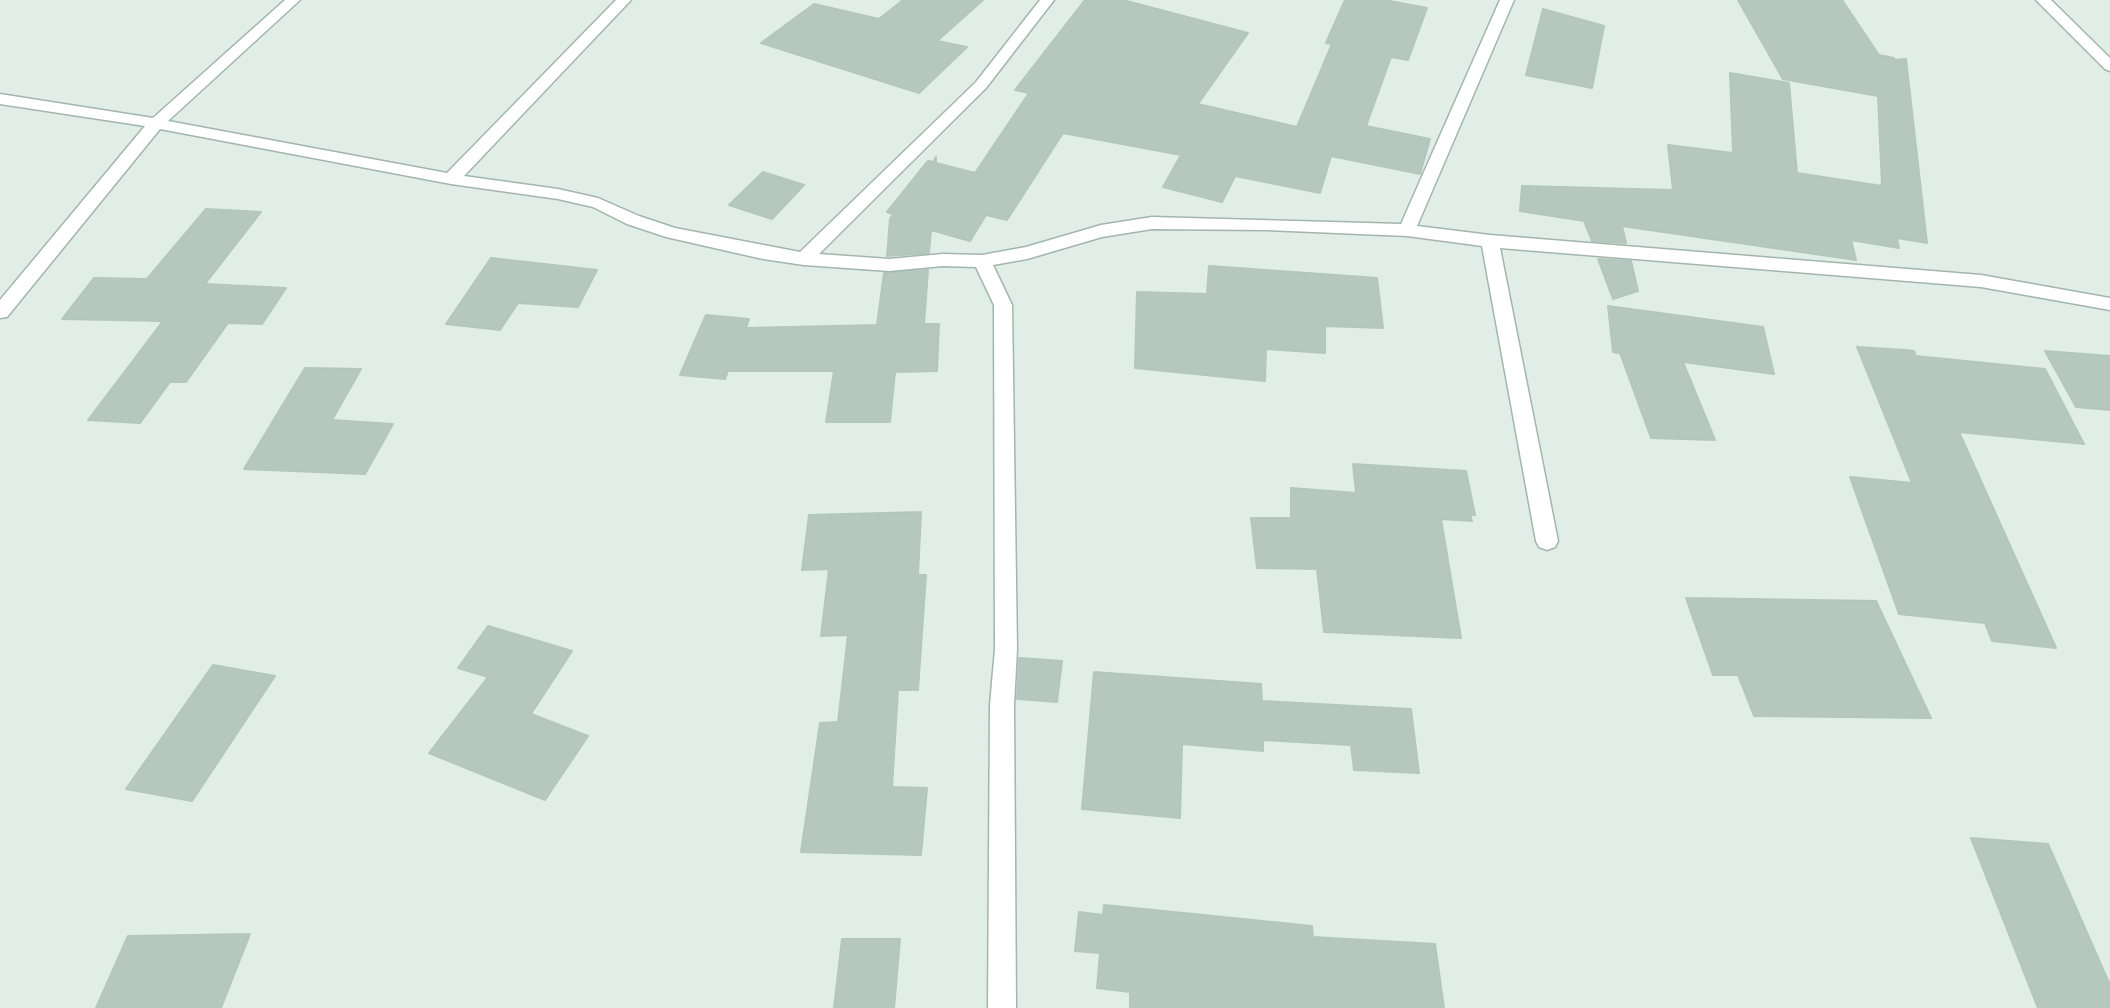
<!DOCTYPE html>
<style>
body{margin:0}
canvas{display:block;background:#e1ede7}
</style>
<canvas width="2110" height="1008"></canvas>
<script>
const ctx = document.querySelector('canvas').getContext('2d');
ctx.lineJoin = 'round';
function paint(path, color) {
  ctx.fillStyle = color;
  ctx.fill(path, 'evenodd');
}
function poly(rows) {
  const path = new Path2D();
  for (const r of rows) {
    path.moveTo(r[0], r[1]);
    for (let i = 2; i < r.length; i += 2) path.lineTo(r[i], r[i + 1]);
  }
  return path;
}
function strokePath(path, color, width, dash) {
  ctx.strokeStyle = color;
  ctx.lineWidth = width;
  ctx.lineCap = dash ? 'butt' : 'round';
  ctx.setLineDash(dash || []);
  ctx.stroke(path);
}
const building = poly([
 [903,0,983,0,937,41,967,47,919,93,761,43,814,4,879,19,903,0],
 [1085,0,1123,0,1248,33,1198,104,1297,127,1332,44,1326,43,1345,0,1384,0,1427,8,1408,60,1391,57,1366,126,1430,139,1420,174,1331,156,1320,193,1235,176,1222,202,1163,187,1181,155,1063,133,1007,220,986,215,970,241,931,230,929,253,887,256,890,219,893,214,887,212,928,161,933,162,936,157,936,163,975,173,1029,93,1015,90,1085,0],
 [1738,0,1842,0,1879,55,1894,58,1894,60,1906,59,1927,243,1897,238,1899,248,1851,240,1856,260,1622,226,1626,243,1592,241,1584,221,1520,211,1522,186,1673,190,1668,145,1733,153,1730,73,1789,83,1797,173,1882,186,1878,96,1783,79,1738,0],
 [1543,9,1604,26,1592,88,1526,75,1543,9],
 [763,172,804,185,772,219,729,205,763,172],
 [206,209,261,212,205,284,286,288,262,324,228,323,186,382,170,382,140,423,88,420,163,321,62,319,94,278,147,279,206,209],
 [491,258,597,270,578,307,518,303,500,330,446,324,491,258],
 [1598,259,1631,261,1638,291,1613,299,1598,259],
 [1209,266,1377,278,1383,328,1325,326,1325,353,1266,349,1265,381,1135,368,1137,292,1207,294,1209,266],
 [928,270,924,324,939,324,937,371,895,372,890,422,826,422,834,371,728,371,725,379,680,375,706,315,749,319,746,328,877,325,884,273,928,270],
 [1608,306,1763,327,1774,374,1683,362,1715,440,1651,438,1620,353,1613,352,1608,306],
 [1857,347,1905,350,1914,351,1916,356,2045,369,2084,444,1959,432,2056,648,1992,641,1985,623,1899,614,1850,477,1912,483,1857,347],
 [2045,351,2110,356,2110,410,2076,407,2045,351],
 [305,368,361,369,332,420,393,424,365,474,244,469,305,368],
 [1353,464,1466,471,1475,515,1470,515,1472,521,1441,519,1461,638,1324,632,1317,569,1257,568,1251,518,1291,518,1291,488,1356,493,1353,464],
 [921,512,918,575,926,575,918,690,898,690,892,787,927,788,921,855,801,852,820,723,838,722,848,635,821,636,829,569,802,570,809,515,921,512],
 [1686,598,1876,601,1931,718,1754,716,1738,675,1713,675,1686,598],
 [488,626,572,651,531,714,588,736,545,800,429,753,488,677,458,668,488,626],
 [1019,658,1062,661,1057,702,1017,699,1019,658],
 [213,665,275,676,192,801,126,789,213,665],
 [1094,672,1261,684,1262,701,1411,709,1419,773,1354,770,1351,745,1263,740,1263,751,1182,744,1180,818,1082,809,1094,672],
 [1971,838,2048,844,2110,985,2110,1008,2038,1008,1971,838],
 [1104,905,1312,926,1313,937,1435,944,1444,1008,1130,1008,1130,992,1097,988,1100,953,1075,951,1079,912,1103,915,1104,905],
 [250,934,221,1008,96,1008,128,936,250,934],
 [842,939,900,939,894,1008,834,1008,842,939]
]);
const minor = poly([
 [285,0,300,0,168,121,447,173,616,0,631,0,464,176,558,189,598,198,639,216,675,228,800,252,976,82,1040,0,1054,0,986,88,819,254,889,259,943,254,982,255,1026,247,1101,225,1152,217,1401,224,1500,0,1514,0,1417,226,1490,235,1981,275,2110,298,2110,310,1981,287,1500,248,1558,541,1555,547,1547,550,1539,547,1536,541,1482,246,1407,236,1266,230,1152,229,1102,237,1027,259,993,265,1012,305,1017,649,1014,705,1016,1008,988,1008,990,705,995,649,994,305,976,267,943,266,889,271,804,265,763,259,666,237,627,224,593,207,558,199,451,184,160,129,7,317,0,318,0,300,145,126,0,104,0,94,153,118,285,0],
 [2036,0,2051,0,2110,58,2110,71,2105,69,2036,0]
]);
paint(building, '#b6c7c0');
strokePath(building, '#b3c7bf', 2);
strokePath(minor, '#a3b5ae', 3);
paint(minor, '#fff');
</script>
